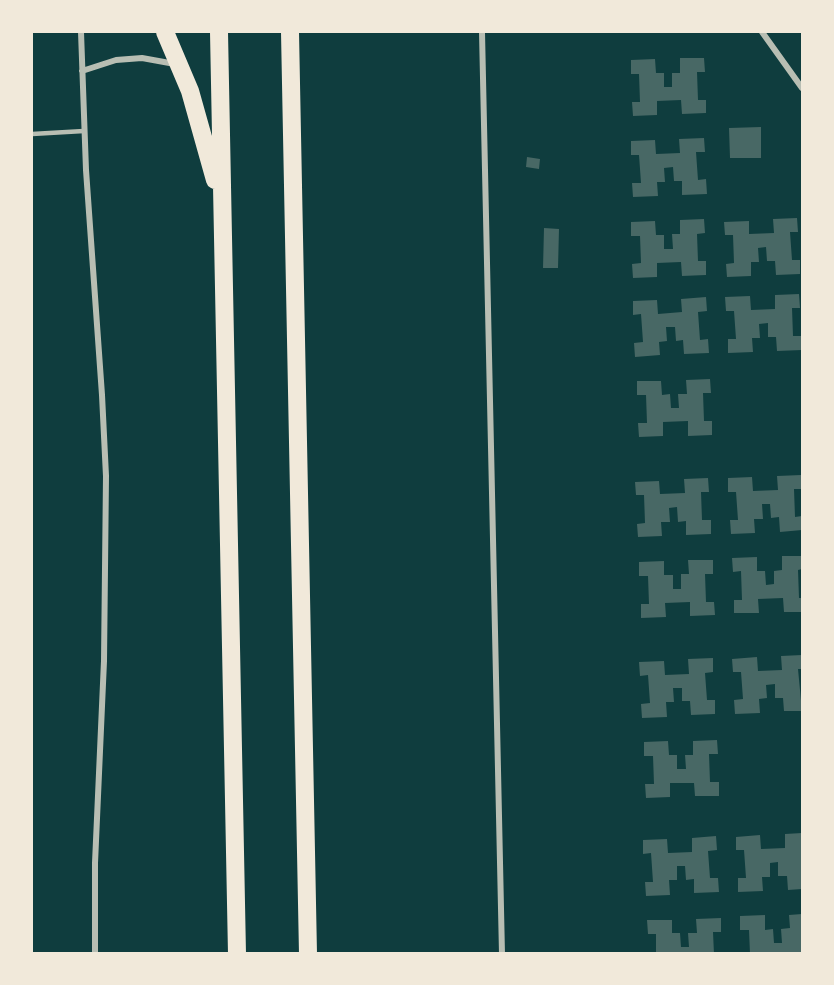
<!DOCTYPE html>
<style>
body{margin:0}
#map{position:relative;width:834px;height:985px;overflow:hidden;background:#0f3d3e;font-family:Cabin,sans-serif}
canvas{display:block}
.frame{position:absolute;inset:0;border:33px solid #f1e9da;pointer-events:none}
</style>
<div id="map">
<canvas width="834" height="985"></canvas>
<div class="frame"></div>
</div>
<script>
const ctx = document.querySelector('canvas').getContext('2d');
ctx.lineJoin = 'round';
function paint(path, color) {
  ctx.fillStyle = color;
  ctx.fill(path, 'evenodd');
}
function poly(rows) {
  const path = new Path2D();
  for (const r of rows) {
    path.moveTo(r[0], r[1]);
    for (let i = 2; i < r.length; i += 2) path.lineTo(r[i], r[i + 1]);
  }
  return path;
}
function strokePath(path, color, width, dash) {
  ctx.strokeStyle = color;
  ctx.lineWidth = width;
  ctx.lineCap = dash ? 'butt' : 'round';
  ctx.setLineDash(dash || []);
  ctx.stroke(path);
}
const building = poly([
 [680,58,704,58,705,72,697,72,698,100,706,100,706,113,682,114,681,100,657,101,657,115,633,116,632,102,640,102,639,74,631,74,631,60,655,59,656,73,664,73,664,87,672,87,672,73,680,73],
 [761,127,761,158,730,158,729,128],
 [704,138,705,152,696,152,698,180,706,179,707,194,682,195,682,181,674,181,673,167,664,168,665,182,657,182,658,196,633,197,632,183,641,183,639,155,631,155,631,141,655,140,656,154,680,153,679,139],
 [527,157,540,159,539,169,526,167],
 [797,218,798,232,790,232,792,260,800,260,800,274,776,275,775,261,767,261,766,247,758,248,759,262,751,262,751,276,727,277,726,264,734,263,733,235,725,235,724,222,749,221,749,234,774,233,773,219],
 [704,219,705,233,697,234,698,261,706,261,706,275,682,276,681,262,657,263,657,277,633,278,632,264,641,263,640,236,631,236,631,222,655,221,656,235,664,235,664,249,673,249,672,234,680,234,680,220],
 [544,228,559,229,558,268,543,268],
 [799,294,800,308,792,308,793,336,801,336,802,350,777,351,776,337,768,337,768,323,759,324,760,338,752,338,753,352,728,353,728,339,736,339,734,311,726,311,725,297,750,296,751,310,775,309,775,295],
 [706,297,707,311,698,312,700,340,708,339,709,353,684,354,683,340,676,341,675,327,666,327,667,341,659,342,660,355,635,357,634,343,643,342,641,314,633,315,633,301,657,300,658,314,682,312,681,299],
 [710,379,711,393,703,393,704,421,712,421,712,435,688,436,688,421,663,422,663,436,639,437,638,423,647,423,646,395,637,395,637,381,661,381,662,395,670,394,671,408,679,408,678,394,687,394,686,380],
 [801,475,802,489,794,489,795,517,802,516,802,530,780,532,779,517,771,518,770,504,762,504,763,519,754,519,755,533,731,534,730,520,738,520,736,492,728,492,728,478,752,477,753,491,778,490,777,476],
 [708,478,709,492,701,492,702,520,711,520,711,534,686,535,686,521,678,522,677,507,669,508,670,522,661,522,662,536,638,537,637,524,645,523,644,495,636,495,635,482,659,481,660,494,685,493,684,479],
 [782,556,802,556,802,569,798,570,799,598,802,598,802,612,784,612,783,598,758,599,759,613,734,613,734,600,742,600,741,571,733,572,732,558,757,557,757,571,765,571,766,585,774,584,774,571,782,570],
 [688,560,713,560,713,574,705,574,706,602,714,602,715,615,690,616,690,602,665,603,666,617,641,618,641,604,649,604,648,576,639,576,639,562,664,561,664,575,673,575,673,589,681,589,681,574,689,574],
 [802,655,802,669,798,669,802,711,784,711,783,698,775,698,775,684,766,685,767,698,759,699,760,713,735,714,734,700,743,699,741,672,733,672,732,659,757,657,758,671,782,670,781,656],
 [713,658,713,672,705,673,707,700,715,700,715,714,691,715,690,701,682,701,682,688,673,688,674,702,666,702,667,717,642,718,641,704,650,703,648,675,640,676,639,662,664,661,665,675,689,674,688,659],
 [717,740,718,754,709,754,710,782,719,782,719,796,695,796,694,783,670,783,670,797,646,798,645,784,654,784,653,756,644,756,644,742,668,741,669,755,677,755,677,769,686,769,685,755,693,755,693,741],
 [802,833,802,889,788,890,787,876,778,876,778,862,770,863,770,877,762,877,763,891,738,892,738,878,746,878,744,850,736,850,736,837,760,835,761,849,785,848,785,834],
 [716,836,717,850,708,851,710,878,718,878,719,892,694,893,694,879,686,880,685,866,677,866,677,880,669,880,670,895,646,896,645,882,653,882,651,853,643,854,643,840,667,839,668,853,692,852,692,838],
 [802,914,802,954,750,954,749,930,740,930,740,916,765,915,765,930,773,929,774,943,782,943,781,929,790,928,789,915],
 [721,918,721,932,713,932,714,954,656,954,656,934,648,934,647,920,672,920,672,933,680,933,681,947,689,947,688,933,697,933,696,919]
]);
const service = poly([
 [32,134,84,131]
]);
const minor = poly([
 [81,32,86,170,102,395,106,476,104,661,95,863,95,954],
 [482,32,502,954],
 [762,32,802,88],
 [82,71,116,60,142,58,175,64]
]);
const motorway = poly([
 [165,32,190,91,215,180],
 [219,32,237,954],
 [290,32,308,954]
]);
paint(building, '#486865');
strokePath(service, '#b8beb3', 4.5);
strokePath(minor, '#b8beb3', 6);
strokePath(motorway, '#f1e9da', 18);
</script>
